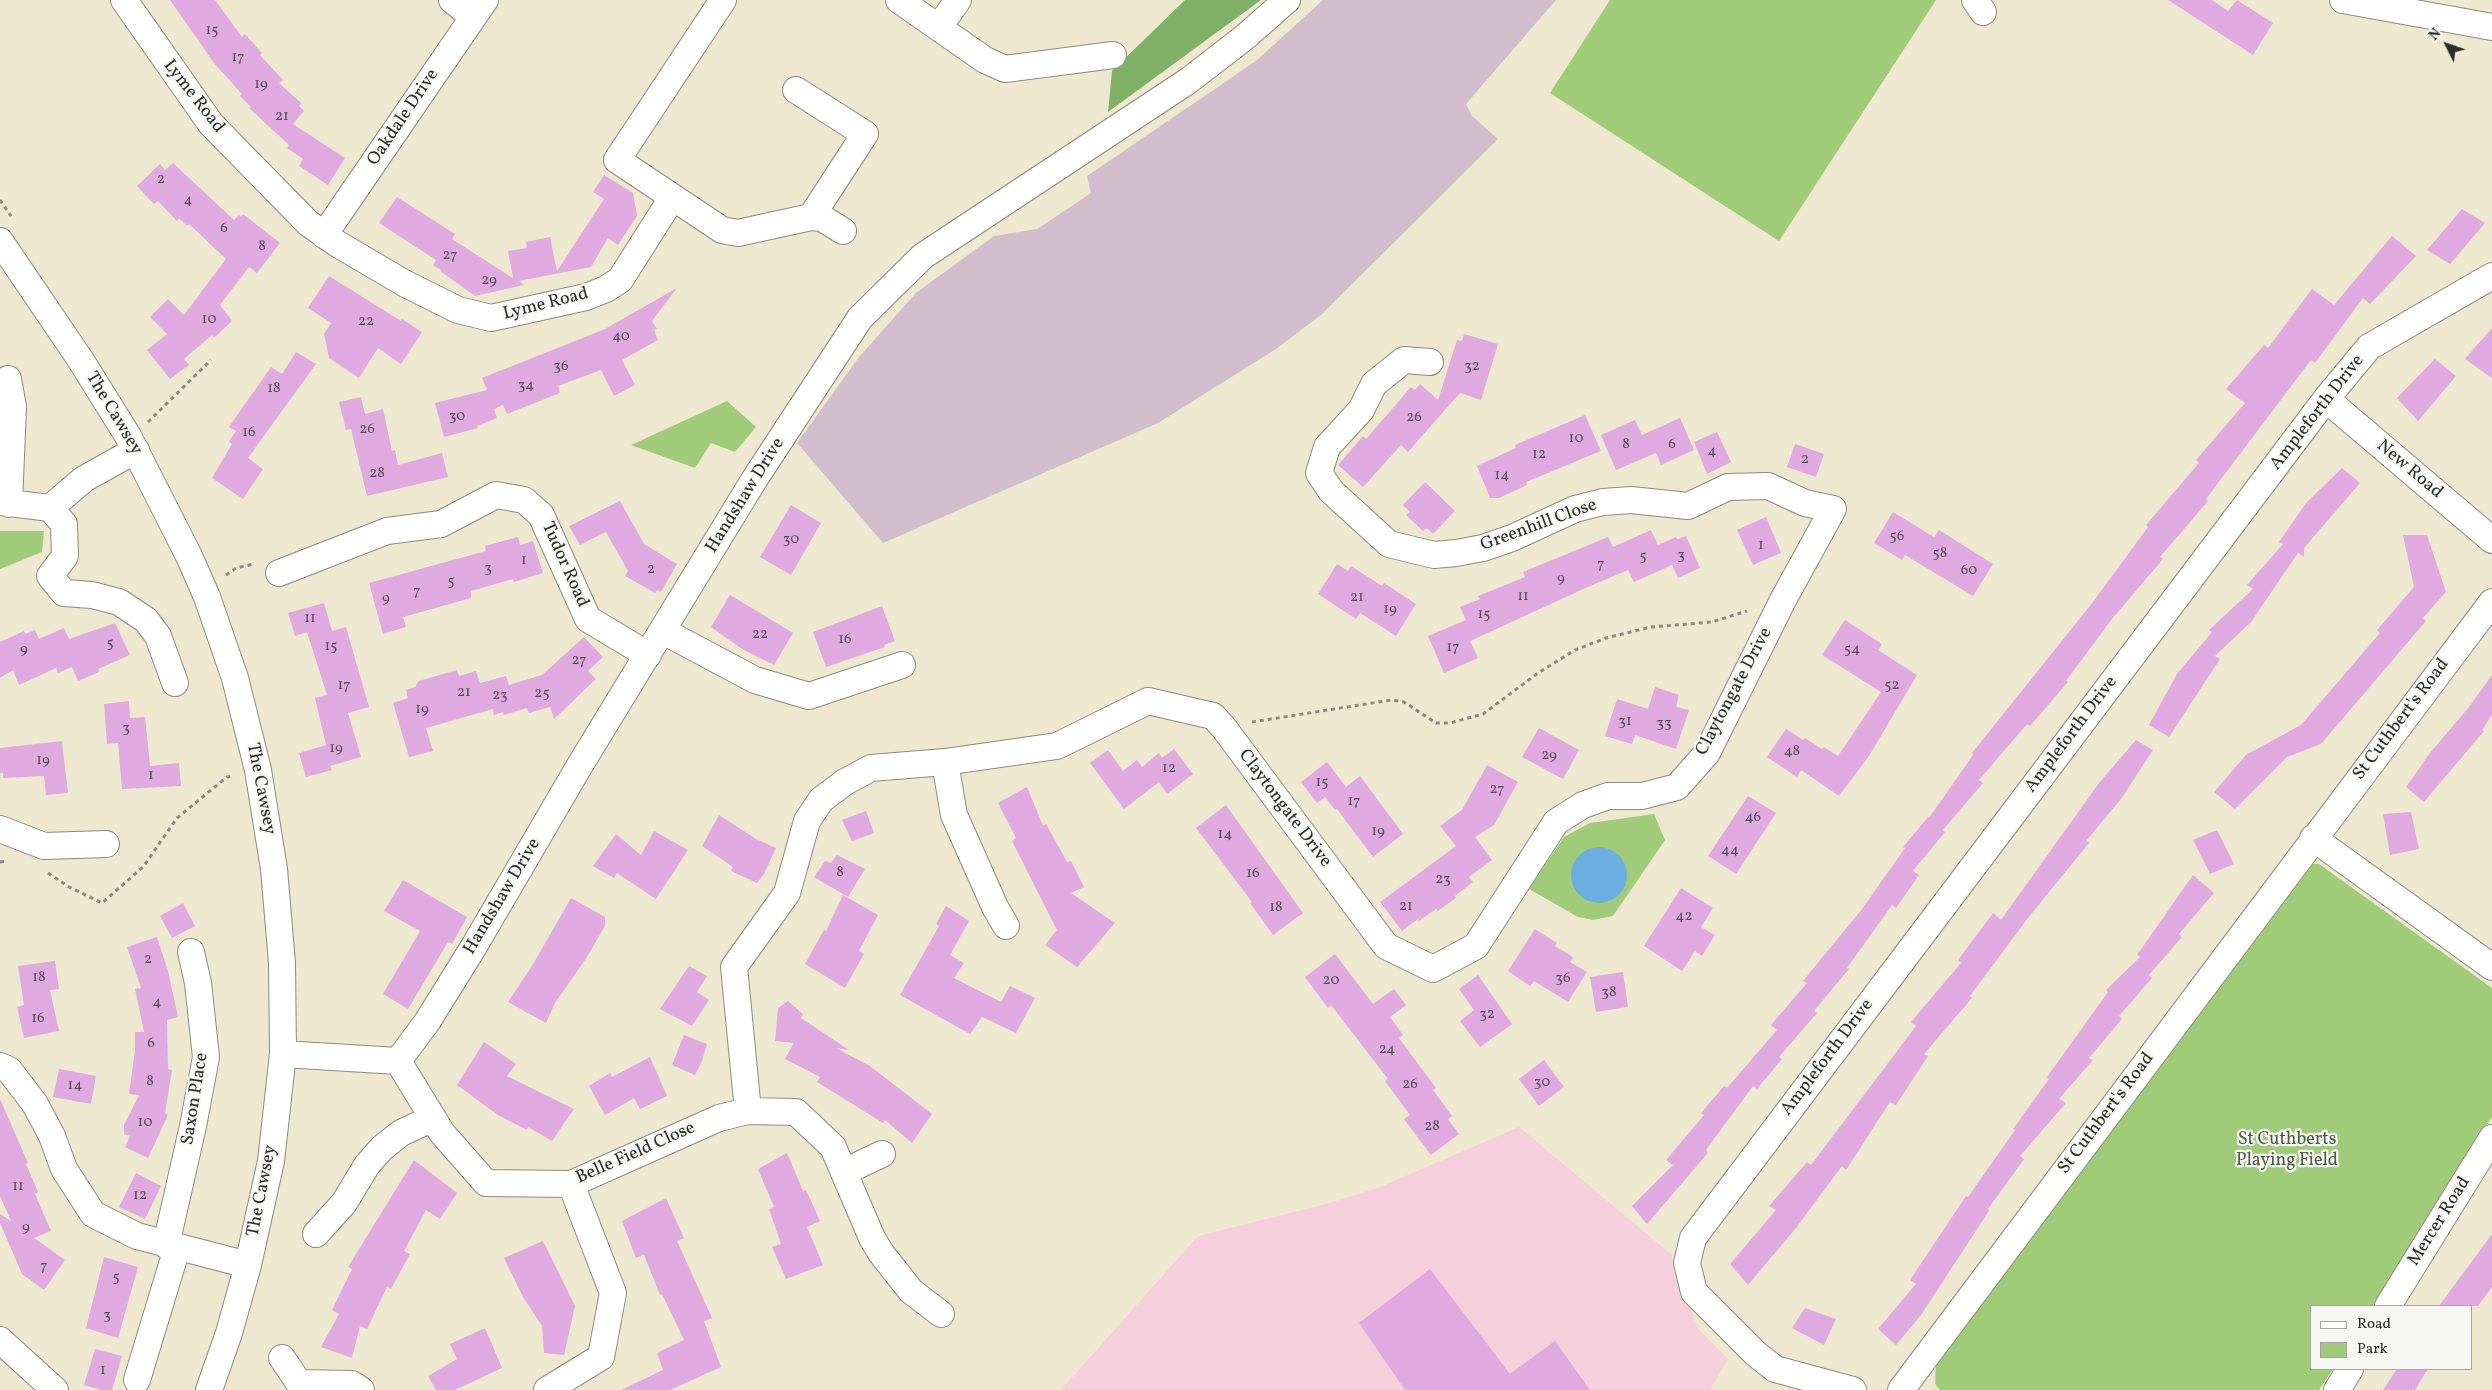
<!DOCTYPE html>
<style>
body{margin:0}
#map{position:relative;width:2492px;height:1390px;overflow:hidden;background:#eee8d0;font-family:Vollkorn,serif}
canvas{display:block}
.legend{position:absolute;left:2310px;top:1305px;width:162px;height:65px;box-sizing:border-box;background:#f6f6f2;border:1px solid #a5a5a2;margin:0;padding:6px 9px;list-style:none;font-size:15px;color:#2b2b2b}
.legend li{display:flex;align-items:center;gap:10px;height:25px}
.legend b{width:25px;border:1px solid #a5a5a2}
.north{position:absolute;left:2422px;top:20px;width:50px;height:50px;-webkit-text-stroke:4px #f6f6f2;paint-order:stroke;rotate:311deg;font-size:14px;font-weight:700;line-height:20px;text-align:center;color:#2b2b2b}
.north::after{content:'';display:block;margin:auto;width:18px;height:22px;background:#2b2b2b;clip-path:polygon(50% 0,100% 100%,50% 72%,0 100%)}
</style>
<div id="map">
<canvas width="2492" height="1390"></canvas>
<ul class="legend">
<li><b style="height:6px;background:#fff"></b>Road</li>
<li><b style="height:14px;background:#a0cb78"></b>Park</li>
</ul>
<div class="north">N</div>
</div>
<script>
const ctx = document.querySelector('canvas').getContext('2d');
ctx.lineJoin = 'round';
function paint(path, color) {
  ctx.fillStyle = color;
  ctx.fill(path, 'evenodd');
}
function poly(rows) {
  const path = new Path2D();
  for (const r of rows) {
    if (r.length === 3) {
      path.moveTo(r[0] + r[2], r[1]);
      path.arc(r[0], r[1], r[2], 0, 2 * Math.PI);
      continue;
    }
    path.moveTo(r[0], r[1]);
    for (let i = 2; i < r.length; i += 2) path.lineTo(r[i], r[i + 1]);
  }
  return path;
}
function strokePath(path, color, width, dash) {
  ctx.strokeStyle = color;
  ctx.lineWidth = width;
  ctx.lineCap = dash ? 'butt' : 'round';
  ctx.setLineDash(dash || []);
  ctx.stroke(path);
}
function label(font, color, halo, rows, align = 'center') {
  ctx.font = font + ' Vollkorn,serif';
  ctx.lineWidth = 4.5;
  ctx.setLineDash([]);
  ctx.textBaseline = 'middle';
  ctx.strokeStyle = halo;
  ctx.fillStyle = color;
  for (const [text, x, y, turn = 0] of rows) {
    ctx.save();
    ctx.translate(x, y);
    ctx.rotate((+turn || 0) * Math.PI / 180);
    ctx.textAlign = isNaN(turn) ? turn : align;
    if (halo) ctx.strokeText(text, 0, 0);
    ctx.fillText(text, 0, 0);
    ctx.restore();
  }
}
const built = poly([
 [1519,1127,1672,1255,1674,1276,1685,1295,1699,1330,1728,1359,1710,1390,1061,1390,1198,1236,1326,1204,1378,1188]
]);
const industrial = poly([
 [1323,0,1556,0,1466,104,1472,116,1498,139,1322,314,1276,349,1158,423,883,543,797,443,859,357,916,293,994,236,1037,229,1091,193,1087,176,1256,61]
]);
const green = poly([
 [1610,0,1936,0,1779,241,1550,93],
 [727,401,756,427,735,452,711,443,695,468,631,445],
 [0,531,44,531,42,552,0,569],
 [1654,814,1665,840,1613,916,1593,920,1578,917,1529,889,1564,837,1590,823],
 [2311,864,2319,864,2492,988,2492,1117,2372,1306,2311,1306,2311,1369,2333,1369,2319,1390,1940,1390,1935,1384,1936,1366,2303,870]
]);
const forest = poly([
 [1185,0,1261,0,1108,112,1112,71]
]);
const water = poly([
 [1599,875,28]
]);
const building = poly([
 [170,0,215,0,242,37,245,34,262,53,260,55,283,80,279,83,301,103,299,106,304,111,293,124,345,158,328,185,299,166,303,159,287,148,289,145,249,108,251,107,240,96,242,94,214,63],
 [2168,0,2212,0,2228,11,2237,0,2273,23,2253,55],
 [173,163,234,220,239,215,241,217,243,214,280,243,257,273,249,267,220,305,232,321,214,338,212,335,184,359,189,365,170,379,147,350,167,334,150,317,168,299,184,315,226,259,189,224,187,226,179,218,177,221,158,201,154,204,137,186,160,164,165,170],
 [604,175,633,193,637,216,618,245,608,238,591,267,519,281,524,285,475,296,440,271,441,270,433,265,436,260,379,223,397,197,455,234,452,239,513,278,508,251,527,248,526,242,550,237,557,271,604,199,593,192],
 [2462,209,2485,223,2450,264,2427,250],
 [2392,236,2416,256,2370,304,2363,298,2315,363,2311,360,2206,499,2208,501,2160,557,2163,559,2112,619,2066,681,2068,682,2030,726,2027,724,1979,780,1983,783,1943,830,1945,832,1913,871,1919,875,1896,908,1892,905,1847,968,1849,969,1814,1011,1817,1013,1779,1057,1782,1059,1757,1089,1753,1086,1706,1150,1708,1153,1647,1224,1632,1206,1673,1165,1666,1160,1704,1115,1701,1113,1724,1086,1727,1088,1777,1030,1771,1025,1807,983,1803,981,1862,909,1905,848,1903,847,1928,817,1929,818,1973,755,1972,753,2093,602,2148,527,2146,525,2199,463,2196,460,2245,403,2226,389,2264,345,2268,348,2312,289,2334,305],
 [329,276,401,321,402,319,422,332,401,364,378,348,359,378,329,358,324,334,331,323,308,308],
 [677,288,652,321,657,329,654,330,658,340,622,360,635,385,614,396,601,370,558,386,560,393,507,414,503,405,494,409,497,418,477,426,478,428,444,437,435,403,487,390,482,378,605,329],
 [2492,328,2492,378,2465,359],
 [1464,334,1498,344,1481,400,1460,393,1408,452,1401,445,1363,487,1338,465,1363,436,1366,439,1411,387,1415,390,1420,384,1438,400,1457,340,1462,341],
 [296,352,316,364,248,458,263,469,243,499,212,478,232,444,229,441,236,431,229,427,271,367,282,374],
 [2435,359,2456,376,2418,421,2397,398],
 [361,397,365,414,383,409,392,451,395,450,398,465,442,453,448,477,367,496,351,429,346,430,339,402],
 [1585,415,1601,451,1526,482,1527,485,1499,498,1490,498,1477,466,1516,448,1515,445],
 [1680,418,1694,450,1661,465,1656,453,1616,470,1601,435,1635,420,1642,435],
 [1717,432,1731,462,1707,474,1694,442],
 [1795,444,1824,454,1816,477,1787,467],
 [2342,468,2360,483,2304,548,2304,557,2298,553,2251,622,2215,656,2220,659,2169,737,2149,725,2177,674,2212,632,2209,630,2253,589,2247,585,2283,544,2279,542,2306,503],
 [1425,482,1455,511,1433,534,1427,528,1423,531,1406,515,1410,512,1403,505],
 [620,501,644,544,677,564,661,592,657,590,655,593,625,576,628,571,606,532,580,545,569,526],
 [791,505,821,523,791,575,760,557],
 [1893,512,1934,537,1939,530,1993,564,1973,596,1905,555,1902,560,1874,543],
 [1766,517,1781,553,1753,565,1737,530],
 [1651,530,1658,545,1676,537,1677,539,1686,536,1700,568,1678,578,1672,565,1634,582,1628,570,1590,586,1470,641,1478,658,1444,673,1428,636,1466,620,1460,607,1480,599,1478,596,1525,577,1523,572,1608,537,1613,547],
 [2403,535,2427,535,2446,592,2423,618,2426,621,2321,744,2287,757,2235,809,2214,792,2246,755,2301,725,2380,633,2377,630,2414,587],
 [518,537,520,545,533,541,543,573,514,582,513,579,471,591,471,598,403,617,406,627,383,634,369,583,486,551,485,546],
 [1337,564,1348,571,1351,566,1382,586,1384,583,1416,604,1396,636,1360,613,1356,619,1318,594],
 [730,595,793,633,774,665,742,649,711,627],
 [324,603,332,631,346,627,369,707,348,713,361,757,330,766,332,770,306,777,299,753,326,745,315,698,327,695,307,632,295,636,288,613],
 [882,606,895,641,884,645,885,647,826,667,813,632],
 [1845,620,1882,644,1878,650,1917,675,1869,756,1839,796,1801,770,1797,777,1767,757,1786,729,1803,740,1805,738,1822,749,1824,747,1838,756,1881,692,1822,655],
 [115,623,130,655,98,669,99,672,78,681,72,667,58,673,56,668,19,685,13,670,0,678,0,642,24,631,25,634,35,630,39,639,64,628,69,639],
 [584,637,603,657,588,671,596,679,554,719,550,707,529,713,527,708,504,715,503,712,494,715,493,709,426,728,433,751,409,757,393,703,408,698,406,690,415,687,419,681,457,670,459,676,476,671,480,683,506,676,509,685,542,675],
 [2492,675,2492,715,2482,730,2484,731,2424,802,2406,787,2430,753,2469,707],
 [1655,687,1679,695,1676,707,1689,710,1676,749,1635,735,1632,744,1605,736,1617,699,1648,709],
 [129,701,130,718,145,717,150,766,179,763,181,786,122,789,118,743,107,744,104,704],
 [1539,728,1579,750,1563,779,1522,757],
 [2136,740,2153,750,2121,799,2086,841,2089,843,2028,918,1970,996,1972,998,1924,1054,1928,1056,1896,1105,1890,1102,1846,1170,1842,1166,1796,1228,1748,1285,1730,1264,1776,1210,1769,1206,1807,1162,1811,1165,1916,1026,1911,1022,1961,963,1958,960,1993,913,2001,920,2099,783],
 [62,741,68,793,46,795,44,776,3,778,3,773,0,773,0,748],
 [1174,749,1193,774,1167,794,1159,782,1124,809,1090,763,1108,750,1123,771,1137,760,1142,767,1159,753,1162,758],
 [1327,762,1346,787,1360,776,1403,834,1373,857,1337,809,1335,810,1325,797,1317,803,1301,782],
 [1487,765,1518,782,1494,825,1475,837,1492,860,1469,877,1473,882,1455,896,1456,898,1438,911,1436,909,1419,921,1418,919,1402,931,1380,902,1456,846,1440,826,1462,810],
 [1027,787,1043,826,1046,824,1067,862,1071,861,1084,887,1071,893,1115,923,1077,967,1045,945,1057,930,1012,841,1016,838,998,803],
 [1748,796,1776,813,1736,874,1708,856],
 [1226,805,1303,913,1273,935,1250,903,1252,902,1196,828],
 [866,811,874,833,852,841,842,820],
 [2411,812,2419,849,2390,855,2383,814],
 [719,815,756,839,776,848,764,874,757,883,731,871,733,867,702,846],
 [2217,830,2234,864,2210,874,2193,840],
 [654,831,688,850,656,899,617,873,614,878,593,866,616,834,641,855],
 [837,855,865,869,848,897,814,877,825,861,831,863],
 [2193,875,2214,893,2179,934,2182,937,2149,975,2152,978,2119,1016,2122,1019,2089,1058,2093,1060,2059,1099,2066,1103,2020,1156,2024,1159,1988,1209,1989,1211,1921,1315,1896,1345,1878,1329,1916,1284,1910,1280,1966,1196,1968,1197,2015,1130,2013,1129,2049,1079,2047,1077,2108,992,2106,990,2140,957,2137,955],
 [403,880,467,917,452,944,448,942,408,1009,383,994,420,931,384,911],
 [1681,888,1713,908,1701,927,1715,935,1702,956,1695,951,1682,971,1644,946],
 [843,895,878,915,859,951,864,954,845,988,805,964,824,930,826,931],
 [571,898,605,917,605,926,587,957,555,1003,546,1023,508,1002,532,966],
 [183,903,195,926,172,938,160,916],
 [946,906,969,921,950,955,964,963,954,978,1001,1002,1010,986,1035,998,1016,1033,982,1017,970,1034,900,995,939,926,936,924],
 [1535,929,1557,943,1555,946,1573,957,1570,962,1587,972,1568,1002,1534,981,1530,986,1508,971],
 [157,937,168,971,178,1017,167,1020,168,1069,172,1070,165,1113,168,1115,148,1158,125,1147,130,1136,124,1134,124,1125,139,1095,129,1094,135,1051,135,1032,144,1032,135,989,141,988,127,947],
 [1335,954,1373,1004,1394,989,1406,1005,1390,1017,1403,1035,1399,1038,1436,1088,1433,1090,1452,1116,1448,1119,1459,1134,1431,1155,1404,1119,1410,1115,1385,1081,1388,1079,1331,1005,1328,1008,1305,977],
 [55,961,59,989,50,990,59,1031,24,1038,17,1007,24,1005,18,966],
 [689,966,707,976,697,992,709,1000,692,1026,660,1009],
 [1623,972,1628,1007,1596,1012,1590,977],
 [1478,975,1512,1024,1480,1047,1460,1021,1474,1010,1459,989],
 [788,1001,803,1014,801,1018,849,1050,836,1048,870,1066,932,1114,912,1143,885,1120,883,1123,817,1082,820,1077,785,1059,794,1043,775,1041,778,1008],
 [684,1035,707,1044,702,1061,695,1075,672,1065],
 [484,1042,516,1064,507,1076,574,1109,552,1141,528,1127,527,1130,498,1115,457,1085],
 [650,1057,667,1096,640,1109,634,1098,605,1115,589,1086,610,1073,612,1077],
 [1544,1060,1564,1087,1539,1106,1519,1079],
 [59,1069,96,1076,91,1104,53,1097],
 [0,1099,28,1163,26,1164,38,1192,35,1194,51,1231,34,1238,65,1260,44,1290,22,1274,0,1223,0,1214,11,1221,0,1196],
 [787,1153,803,1191,806,1190,820,1221,807,1227,823,1265,786,1279,772,1247,781,1244,769,1209,774,1207,758,1169],
 [414,1160,457,1193,440,1219,426,1210,404,1251,410,1254,391,1289,387,1287,367,1329,360,1326,352,1358,321,1347,339,1314,332,1310,352,1269,348,1267],
 [136,1173,161,1186,145,1219,119,1207],
 [666,1198,684,1238,677,1241,712,1318,704,1321,721,1367,670,1390,621,1390,663,1370,657,1353,684,1340,662,1294,660,1295,644,1255,636,1258,622,1221],
 [2492,1234,2492,1287,2478,1306,2439,1306],
 [543,1241,575,1306,564,1355,544,1353,542,1326,523,1297,504,1258],
 [104,1257,138,1267,118,1338,86,1328],
 [1430,1269,1510,1374,1555,1341,1590,1390,1405,1390,1359,1323],
 [1805,1308,1836,1319,1824,1345,1792,1328],
 [485,1328,502,1368,455,1390,436,1390,428,1376,457,1359,450,1344],
 [95,1349,122,1356,112,1390,101,1390,84,1385],
 [2397,1369,2428,1369,2415,1390,2383,1390]
]);
const path = poly([
 [0,200,11,216],
 [148,422,211,360],
 [226,575,236,568,254,564],
 [1252,722,1391,700,1404,702,1436,723,1450,723,1483,714,1538,673,1575,650,1606,638,1651,627,1712,622,1747,611],
 [0,862,7,861],
 [48,873,69,887,102,903,143,867,177,818,227,777,232,776]
]);
const minor = poly([
 [124,0,211,124,308,223,336,243,404,283,458,310,491,318,586,297,606,289,620,280,672,198],
 [452,0,473,17],
 [723,0,617,160,722,230,738,233,811,217,822,218,843,231],
 [899,0,985,60,1005,69,1113,55],
 [1975,0,1983,12],
 [2343,0,2492,27],
 [939,27,958,0],
 [796,90,865,134,811,217],
 [324,235,485,0],
 [0,241,80,359,128,436,189,556,207,597,235,678,258,770,274,869,282,963,283,1054,271,1161,248,1265,229,1333,209,1390],
 [8,379,13,407,9,504],
 [2326,399,2492,540],
 [0,502,50,508,84,479,136,450],
 [50,508,64,524,65,556,50,576,64,593,92,595,119,602,146,620,158,636,175,683],
 [279,573,387,531,441,524,496,495,524,500,541,515,588,619,648,655],
 [663,631,755,680,809,696,902,665],
 [945,762,954,815,995,907,1006,926],
 [0,829,44,846,106,844],
 [2313,838,2492,967],
 [283,1054,398,1061,427,1022,473,948,580,765,754,480,860,318,923,256,1188,81,1245,37,1287,0],
 [398,1061,442,1133,486,1183,571,1184,719,1118,748,1111,796,1112,833,1147,872,1238,881,1253,911,1291,941,1314],
 [0,1066,9,1070,35,1104,52,1136,64,1169,93,1214,137,1236,248,1265],
 [748,1111,734,967,787,893,807,821,821,800,845,782,871,768,945,762,1057,746,1148,701,1213,716,1224,728,1386,946,1433,969,1476,946,1556,822,1583,805,1608,796,1642,796,1677,787,1707,753,1783,600,1833,509,1805,503,1768,486,1728,487,1688,506,1631,500,1603,502,1575,509,1512,538,1483,548,1456,553,1434,555,1389,544,1331,491,1319,473,1327,447,1361,410,1374,384,1404,360,1430,362],
 [844,1172,882,1154],
 [316,1234,344,1203,367,1165,382,1148,401,1133,433,1118],
 [166,1245,193,1126,206,1057,198,983,191,952],
 [2388,1306,2492,1138],
 [0,1340,55,1390],
 [282,1358,299,1383,352,1384,361,1390],
 [137,1380,177,1248],
 [547,1390,601,1357,613,1293,571,1184],
 [1853,1390,1775,1369,1755,1353,1694,1292,1687,1263,1693,1238,2326,399,2369,347,2492,276],
 [1901,1390,2492,602],
 [2337,1390,2350,1369]
]);
const numberNames = [
 ["15",212,31],
 ["17",238,58],
 ["19",261,85],
 ["21",282,117],
 ["2",161,180],
 ["4",188,201],
 ["6",224,229],
 ["8",262,247],
 ["27",450,256],
 ["29",489,281],
 ["10",209,320],
 ["22",366,322],
 ["40",621,337],
 ["36",561,367],
 ["32",1472,367],
 ["34",526,386],
 ["18",274,389],
 ["30",457,417],
 ["26",1414,418],
 ["26",367,430],
 ["16",249,433],
 ["10",1576,439],
 ["8",1626,445],
 ["6",1672,445],
 ["4",1712,452],
 ["12",1539,455],
 ["2",1805,460],
 ["28",377,474],
 ["14",1502,476],
 ["56",1897,537],
 ["30",791,540],
 ["1",1761,546],
 ["58",1940,554],
 ["3",1681,556],
 ["5",1643,557],
 ["1",524,561],
 ["7",1601,565],
 ["3",488,569],
 ["2",651,570],
 ["60",1969,571],
 ["9",1561,579],
 ["5",451,582],
 ["7",417,592],
 ["11",1523,597],
 ["21",1357,598],
 ["9",386,599],
 ["19",1390,610],
 ["15",1484,615],
 ["11",310,619],
 ["22",760,635],
 ["16",845,640],
 ["5",110,644],
 ["15",331,647],
 ["17",1453,648],
 ["9",24,650],
 ["54",1852,650],
 ["27",579,661],
 ["17",344,686],
 ["52",1892,686],
 ["21",464,693],
 ["25",542,694],
 ["23",500,696],
 ["19",422,710],
 ["31",1625,722],
 ["33",1664,724],
 ["3",126,729],
 ["19",336,749],
 ["48",1792,752],
 ["29",1549,756],
 ["19",43,761],
 ["12",1169,769],
 ["1",151,776],
 ["15",1322,783],
 ["27",1497,790],
 ["17",1354,802],
 ["46",1753,818],
 ["19",1378,832],
 ["14",1225,835],
 ["44",1730,851],
 ["8",840,873],
 ["16",1253,874],
 ["23",1443,880],
 ["21",1406,907],
 ["18",1276,908],
 ["42",1684,917],
 ["2",148,960],
 ["18",39,978],
 ["36",1563,979],
 ["20",1331,981],
 ["38",1609,993],
 ["4",157,1003],
 ["32",1487,1015],
 ["16",38,1019],
 ["6",151,1044],
 ["24",1387,1050],
 ["8",150,1082],
 ["30",1542,1083],
 ["26",1410,1085],
 ["14",75,1086],
 ["10",145,1123],
 ["28",1432,1127],
 ["11",18,1187],
 ["12",140,1196],
 ["9",26,1228],
 ["7",44,1267],
 ["5",116,1278],
 ["3",107,1316],
 ["1",103,1371]
];
const streetNames = [
 ["Lyme Road",193,97,52],
 ["Oakdale Drive",404,118,-56],
 ["Lyme Road",546,305,-14],
 ["Ampleforth Drive",2318,413,-52],
 ["The Cawsey",113,414,59],
 ["New Road",2409,470,40],
 ["Handshaw Drive",746,496,-58],
 ["Greenhill Close",1539,526,-20],
 ["Tudor Road",564,565,66],
 ["Claytongate Drive",1735,692,-62],
 ["St Cuthbert's Road",2402,720,-53],
 ["Ampleforth Drive",2072,735,-53],
 ["The Cawsey",260,789,79],
 ["Claytongate Drive",1284,809,53],
 ["Handshaw Drive",503,897,-59],
 ["Ampleforth Drive",1828,1058,-53],
 ["Saxon Place",196,1099,-81],
 ["St Cuthbert's Road",2107,1114,-53],
 ["Belle Field Close",636,1154,-24],
 ["The Cawsey",263,1191,-79],
 ["Mercer Road",2440,1222,-58]
];
const parkNames = [
 ["St Cuthberts",2287,1141],
 ["Playing Field",2287,1162]
];
paint(built, '#f5cfdb');
paint(industrial, '#d1bdcc');
paint(green, '#a0cb78');
paint(forest, '#80af68');
paint(water, '#6daee1');
paint(building, '#dfaae0');
strokePath(minor, '#8c8a7e', 28);
strokePath(path, '#8c8a7e', 3, [4, 4]);
strokePath(minor, '#fff', 26);
label('15px', '#584b58', null, numberNames);
label('18px', '#2b2b2b', '#f6f6f2', streetNames);
label('18px', '#4e5b42', '#f6f6f2', parkNames);
</script>
